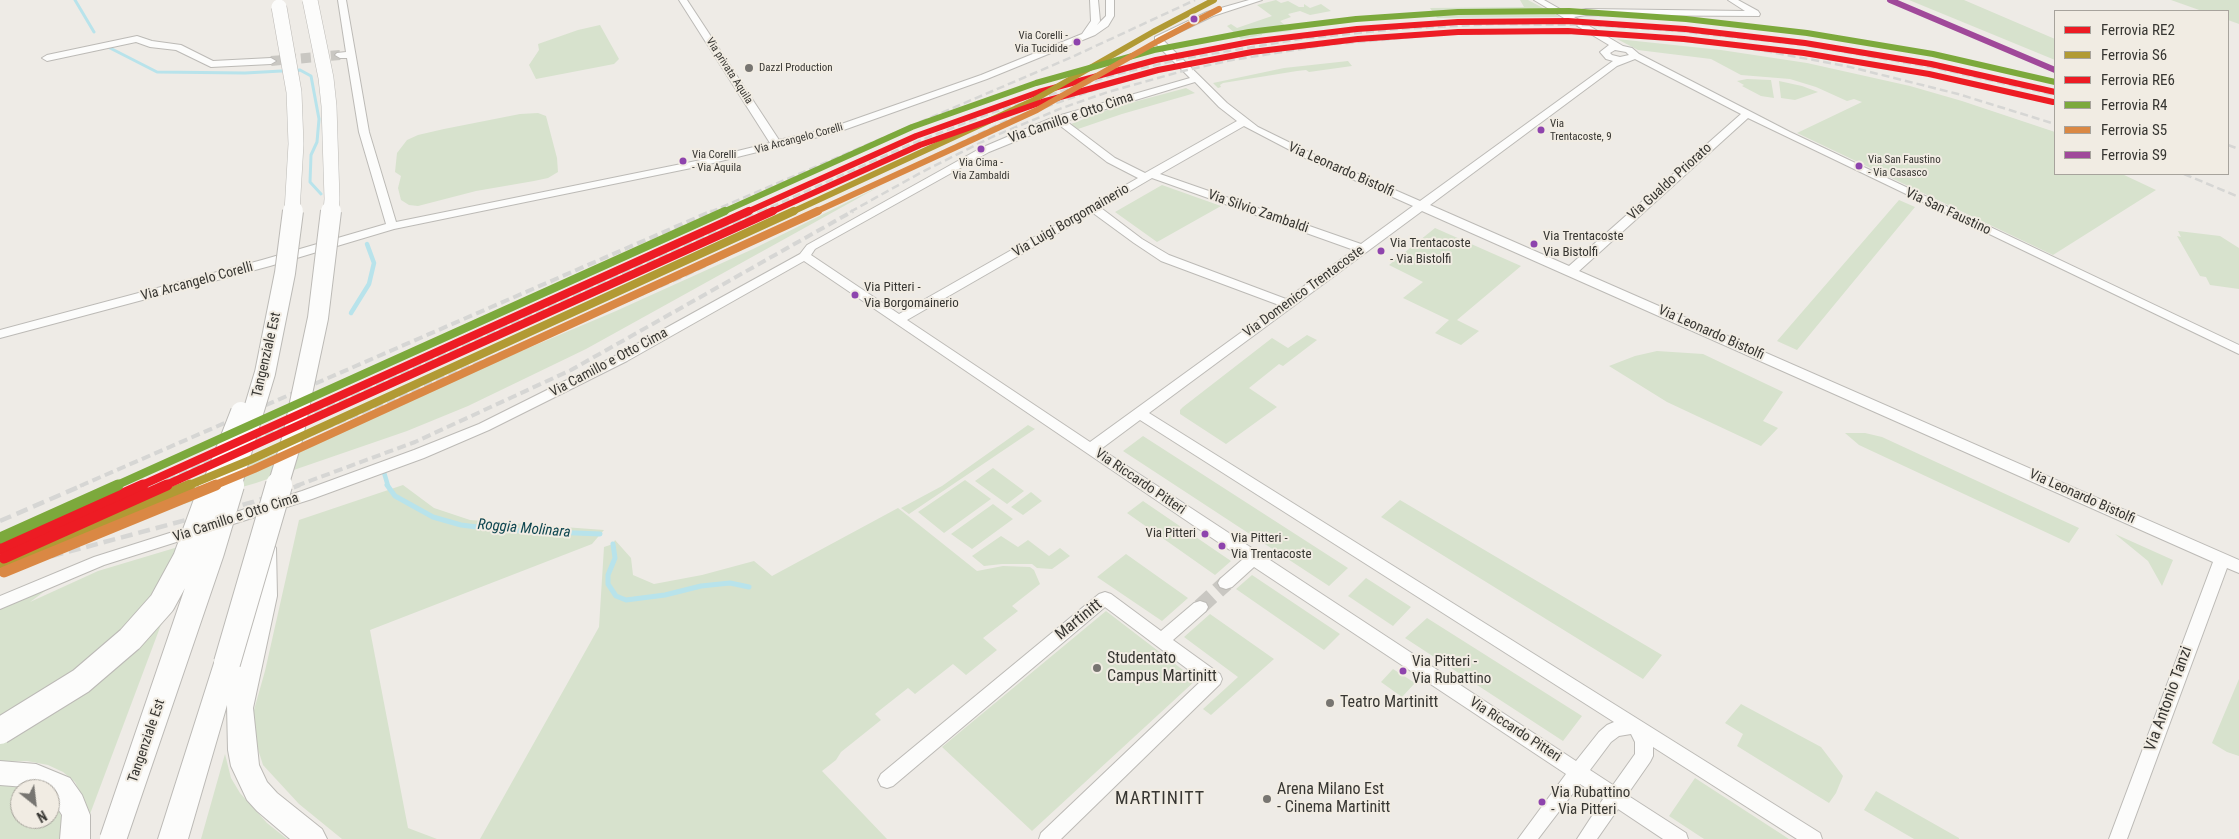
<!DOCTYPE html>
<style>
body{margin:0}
#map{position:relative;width:2239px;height:839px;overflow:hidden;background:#eeebe6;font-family:"Roboto Condensed",sans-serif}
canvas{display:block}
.legend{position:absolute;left:2054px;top:10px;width:175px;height:165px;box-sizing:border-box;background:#f1ece3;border:1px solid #a7a39c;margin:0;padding:6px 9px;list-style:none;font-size:15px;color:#373632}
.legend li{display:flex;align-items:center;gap:10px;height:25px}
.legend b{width:25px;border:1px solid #a7a39c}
.north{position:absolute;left:10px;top:779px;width:50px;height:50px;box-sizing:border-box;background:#f1ece3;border:1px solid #a7a39c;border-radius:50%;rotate:151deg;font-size:14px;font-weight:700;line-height:20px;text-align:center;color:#373632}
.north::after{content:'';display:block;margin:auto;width:18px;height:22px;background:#777571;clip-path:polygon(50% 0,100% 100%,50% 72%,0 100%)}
</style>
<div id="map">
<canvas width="2239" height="839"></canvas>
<ul class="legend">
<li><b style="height:6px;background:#ed1c24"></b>Ferrovia RE2</li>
<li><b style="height:6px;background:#b19a34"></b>Ferrovia S6</li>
<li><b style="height:6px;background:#ed1c24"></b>Ferrovia RE6</li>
<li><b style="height:6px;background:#7ca93c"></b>Ferrovia R4</li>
<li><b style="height:6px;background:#da8844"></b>Ferrovia S5</li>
<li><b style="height:6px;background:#a0499a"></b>Ferrovia S9</li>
</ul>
<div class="north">N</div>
</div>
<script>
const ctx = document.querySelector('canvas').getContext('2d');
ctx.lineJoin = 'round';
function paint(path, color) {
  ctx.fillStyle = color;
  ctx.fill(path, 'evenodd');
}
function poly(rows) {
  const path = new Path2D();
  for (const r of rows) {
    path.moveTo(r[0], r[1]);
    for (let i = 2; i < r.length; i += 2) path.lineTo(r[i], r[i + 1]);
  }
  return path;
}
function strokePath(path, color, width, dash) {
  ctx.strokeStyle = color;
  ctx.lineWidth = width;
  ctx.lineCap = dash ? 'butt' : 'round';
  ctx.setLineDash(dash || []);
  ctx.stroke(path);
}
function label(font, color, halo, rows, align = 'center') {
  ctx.font = font + ' "Roboto Condensed",sans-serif';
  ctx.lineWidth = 4;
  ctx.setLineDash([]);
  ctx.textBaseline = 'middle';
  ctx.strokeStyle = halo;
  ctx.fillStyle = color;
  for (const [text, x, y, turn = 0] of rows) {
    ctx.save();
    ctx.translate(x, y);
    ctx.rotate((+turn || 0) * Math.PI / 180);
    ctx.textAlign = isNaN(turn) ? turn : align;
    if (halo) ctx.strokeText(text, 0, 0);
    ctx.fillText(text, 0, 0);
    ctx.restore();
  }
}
const green = poly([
 [1276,0,1281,3,1288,1,1299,7,1304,7,1304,4,1310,8,1321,4,1331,11,1310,15,1300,11,1288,14,1291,17,1280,21,1292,31,1262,34,1262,35,1241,39,1227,26,1231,24,1237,28,1272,16,1257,5],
 [1520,0,1528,0,1560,17,1437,18,1430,8,1524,7],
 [1909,0,1964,0,2055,39,2055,60],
 [2171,0,2239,0,2239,24,2228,20,2228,11,2202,11],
 [600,25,619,59,614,64,536,79,529,65,539,50,538,44,578,30],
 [1617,39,1721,50,1807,63,1910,86,1962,101,2055,132,2055,174,2122,174,2156,190,2053,255,1797,133,1862,102,1854,99,1847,101,1816,87,1790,79,1741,75,1711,59,1638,50],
 [1348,61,1352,66,1309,72,1306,70,1297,71,1223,83,1220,85,1221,87,1218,88,1213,83,1284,68],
 [1747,79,1771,80,1774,98,1761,96,1742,86,1744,85,1737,81],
 [1779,81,1802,86,1818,92,1795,100,1781,98],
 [1186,88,1195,93,1122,114,1078,129,1071,124,1115,107],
 [538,113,546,116,557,158,558,172,548,178,534,181,476,191,418,206,409,205,401,200,398,188,401,176,395,172,397,153,407,140,418,135,444,129,520,114],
 [882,185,586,349,468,406,407,431,256,483,83,533,422,393,616,311,753,249],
 [1162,185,1221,206,1157,242,1115,212],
 [1899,200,1915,207,1797,350,1777,341],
 [1435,228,1521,266,1457,320,1479,331,1461,345,1435,333,1449,320,1403,298,1423,282,1389,265],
 [2178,231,2220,236,2239,248,2239,289,2210,285,2206,277,2200,276,2177,236,2181,237],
 [1307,335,1317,340,1283,366,1279,364,1249,388,1277,407,1226,444,1180,414,1180,410,1183,407,1272,338,1288,348],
 [1657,351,1703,354,1783,392,1763,421,1778,428,1761,446,1667,402,1609,366,1635,356],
 [1028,425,1035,429,909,514,901,508,942,486],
 [1845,433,1865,433,1882,437,2079,528,2069,543,1859,445],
 [1143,436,1348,568,1329,586,1123,451],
 [993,468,1024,491,1007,504,975,481],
 [965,480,991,499,944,533,918,512],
 [403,485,434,508,470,520,604,530,592,544,370,630,408,828,437,839,342,839,299,804,263,765,250,724,265,671,299,520],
 [1031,492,1042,501,1023,515,1011,507],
 [1400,500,1662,655,1643,679,1381,517],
 [1143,501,1231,561,1215,575,1127,513],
 [993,504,1013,519,972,549,951,534],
 [898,508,977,571,1003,566,1030,567,1034,570,1040,584,1012,606,1018,611,983,638,997,650,966,675,953,664,915,694,908,688,875,714,881,720,841,752,836,760,822,771,887,839,480,839,599,627,604,547,613,544,615,540,631,558,633,575,654,584,702,575,754,561,772,576],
 [2115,534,2173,560,2162,586,2148,561],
 [1001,536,1018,547,1028,540,1049,556,1060,548,1070,556,1052,569,1037,568,1032,564,1002,564,984,566,972,556],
 [178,547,167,577,125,634,0,724,0,608,56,583,30,602,98,571],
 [1126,554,1188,598,1162,621,1097,577],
 [1252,575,1340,634,1324,650,1236,589],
 [1366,578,1411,607,1393,626,1348,596],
 [1106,611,1196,680,1032,831,942,747],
 [165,614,90,814,75,782,63,772,48,765,27,761,0,762,0,738],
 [1210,614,1274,659,1211,715,1203,709,1238,677,1184,637],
 [1427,618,1582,716,1563,741,1405,638],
 [1393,669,1415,683,1402,697,1381,682],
 [2239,679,2239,756,2227,752,2212,743],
 [1741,704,1821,747,1843,776,1836,793,1829,803,1737,746,1743,734,1725,723],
 [225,754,231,778,240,793,267,823,287,839,201,839],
 [0,778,36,783,44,789,20,789,20,819,50,819,50,794,59,807,63,826,62,839,0,839],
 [1695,778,1789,839,1704,839,1669,816],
 [1876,791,1959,838,1959,839,1914,839,1864,810]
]);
const streamFar2 = poly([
 [75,0,94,32],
 [110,48,157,72,245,73,300,70,311,76,319,119,317,142,311,155,310,182,321,194]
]);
const streamFar1 = poly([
 [351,313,369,284,374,263,367,244],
 [383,469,388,486]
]);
const stream = poly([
 [387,485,395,496,433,517,461,525,502,530,600,534],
 [613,544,615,558,608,575,608,584,616,596,626,600,665,595,701,586,730,583,749,587]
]);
const minorTunnelFar1 = poly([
 [271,61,340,55]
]);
const minorTunnel = poly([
 [1200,607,1226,583]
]);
const minor = poly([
 [338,0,346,0,369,132,396,222,701,160,770,143,679,0,687,0,779,140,830,128,981,75,1082,34,1091,21,1090,0,1098,0,1100,21,1097,25,1106,16,1106,0,1114,0,1114,16,1108,26,1095,35,987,79,838,132,701,166,394,229,270,266,0,338,0,330,262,260,386,224,359,132,347,58,340,58,335,55,337,53,346,52,338,0],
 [1249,0,1262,0,1213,16,1163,40,1227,103,1258,127,1317,156,1420,201,1613,61,1606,59,1600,52,1609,45,1534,0,1544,0,1567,13,1586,9,1745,11,1728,0,1738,0,1758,11,1760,14,1759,16,1586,15,1574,17,1623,46,1632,48,1639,54,1790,132,2239,345,2239,354,1748,118,1579,271,2239,560,2239,573,2227,568,2127,839,2109,839,2213,562,1422,211,1149,413,1820,833,1822,839,1797,839,1653,747,1653,756,1650,762,1627,795,1686,833,1688,839,1663,839,1618,809,1597,839,1577,839,1603,799,1580,784,1538,839,1518,839,1566,774,1254,567,1232,587,1226,589,1220,587,1218,583,1220,579,1243,559,804,261,627,361,489,430,424,458,312,499,104,565,0,609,0,596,94,557,302,491,414,450,479,424,617,355,800,254,807,245,981,148,1054,117,1190,78,1155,43,1155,37,1207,12,1249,0],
 [1615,50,1626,52,1629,55,1620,57,1612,55,1610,53,1615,50],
 [1635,59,1741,114,1569,266,1430,205,1617,66,1635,59],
 [1195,82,1219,107,1237,121,1145,173,1115,158,1066,121,1195,82],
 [1058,124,1107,162,1138,178,899,314,811,255,815,249,989,152,1058,124],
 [1244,126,1309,160,1413,206,1361,244,1160,174,1244,126],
 [1152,178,1354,250,1286,299,1169,255,1142,239,1101,208,1152,178],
 [1093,213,1134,243,1161,261,1279,305,1090,442,907,320,1093,213],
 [1140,420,1614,722,1607,725,1599,732,1576,761,1101,449,1140,420],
 [1631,734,1635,742,1635,754,1613,785,1590,770,1611,742,1619,736,1631,734],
 [137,36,152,41,181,45,213,61,271,58,276,61,271,64,211,67,176,50,150,47,136,42,47,61,42,58,47,55,137,36],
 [1105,592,1111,594,1161,631,1194,603,1200,601,1206,603,1208,607,1206,611,1173,640,1220,674,1222,679,1220,684,1061,839,1039,839,1041,833,1202,680,1105,607,893,786,887,788,881,786,878,780,881,774,1099,594,1105,592]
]);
const highway = poly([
 [264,539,272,542,276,548,277,596,253,708,259,765,267,782,277,793,322,829,327,839,290,839,257,811,247,800,231,766,228,750,227,705,188,839,158,839,214,663,218,655,227,652,236,655,238,659,253,596,252,548,256,542,264,539],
 [0,761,36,764,70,778,82,795,90,815,90,839,60,839,62,815,50,796,50,789,0,785,0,761]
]);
const railFar2 = poly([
 [2228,145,2239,149],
 [2184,174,2239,197],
 [710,212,1072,57,1195,0],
 [760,212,911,144,991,113,1114,75,1181,59,1300,39,1397,29,1495,24,1591,25,1678,31,1804,45,1931,67,2055,95],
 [816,212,1008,120,1117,82],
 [850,212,922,172,992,137,1062,108,1108,92,1183,71,1232,60,1326,45,1445,34,1549,32,1639,36,1743,47,1846,66,1958,94,2055,124]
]);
const railFar1 = poly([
 [250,460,679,278,818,211],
 [80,486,712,211],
 [155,486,763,211],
 [296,486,415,442,571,370,853,211]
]);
const rail = poly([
 [144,491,158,485],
 [0,521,83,485],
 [34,561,253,502,300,485]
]);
const highwayBridgeFar2 = poly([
 [310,0,326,78,329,106,332,199,331,212],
 [279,7,294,92,296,144,292,212]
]);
const highwayBridgeFar1 = poly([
 [212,486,241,412],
 [231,486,265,373,285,273,293,211],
 [278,486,293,436,318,318,331,211]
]);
const highwayBridge = poly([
 [227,663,279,485],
 [0,731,81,681,130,639,162,603,186,559,213,485],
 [113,839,211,552,231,485]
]);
const rail1Far2 = poly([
 [747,212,916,136,1039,92,1156,60,1250,42,1357,29,1458,22,1568,21,1685,29,1805,43,1931,64,2055,92]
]);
const rail1Far1 = poly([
 [140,486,749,211]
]);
const rail1 = poly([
 [0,549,143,485]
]);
const rail2Far2 = poly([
 [792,212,1032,101,1153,32,1214,0]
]);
const rail2Far1 = poly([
 [187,486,250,460,794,211]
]);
const rail2 = poly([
 [0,563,190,485]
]);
const rail3Far2 = poly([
 [771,212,920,145,1042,102,1158,70,1252,52,1358,39,1458,32,1568,31,1684,39,1804,53,1929,74,2053,102]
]);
const rail3Far1 = poly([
 [164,486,773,211]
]);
const rail3 = poly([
 [4,558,167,485]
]);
const rail4Far2 = poly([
 [723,212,912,127,1036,83,1154,50,1249,32,1356,19,1458,12,1569,11,1686,19,1807,33,1933,54,2055,82]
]);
const rail4Far1 = poly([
 [115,486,725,211]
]);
const rail4 = poly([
 [0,538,118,485]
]);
const rail5Far2 = poly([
 [815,212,1037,110,1158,41,1219,9]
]);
const rail5Far1 = poly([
 [213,486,254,469,818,211]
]);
const rail5 = poly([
 [4,572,216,485]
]);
const rail6 = poly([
 [1890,0,2055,70]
]);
const markers = [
 [1194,19,4.5,"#8e44ad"],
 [1077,42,4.5,"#8e44ad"],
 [749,68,5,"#777571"],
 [1541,130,4.5,"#8e44ad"],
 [981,149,4.5,"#8e44ad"],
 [683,161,4.5,"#8e44ad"],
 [1859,166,4.5,"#8e44ad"],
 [1534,244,4.5,"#8e44ad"],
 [1381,251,4.5,"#8e44ad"],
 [855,295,4.5,"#8e44ad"],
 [1205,534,4.5,"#8e44ad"],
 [1222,546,4.5,"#8e44ad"],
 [1097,668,5,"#777571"],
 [1403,671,4.5,"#8e44ad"],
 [1330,703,5,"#777571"],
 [1267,799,5,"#777571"],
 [1542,802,4.5,"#8e44ad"]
];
const farBusnames = [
 ["Via Corelli -",1068,36,"right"],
 ["Via Tucidide",1068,49,"right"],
 ["Via",1550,124],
 ["Trentacoste, 9",1550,137],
 ["Via Corelli",692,155],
 ["- Via Aquila",692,168],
 ["Via San Faustino",1868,160],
 ["- Via Casasco",1868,173],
 ["Via Cima -",981,163,"center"],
 ["Via Zambaldi",981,176,"center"]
];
const farPoinames = [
 ["Dazzl Production",759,68]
];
const farStreetnames = [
 ["Via privata Aquila",729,71,57],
 ["Via Arcangelo Corelli",799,139,-15]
];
const busNames = [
 ["Via Trentacoste",1543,237],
 ["Via Bistolfi",1543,253],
 ["Via Trentacoste",1390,244],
 ["- Via Bistolfi",1390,260],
 ["Via Pitteri -",864,288],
 ["Via Borgomainerio",864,304],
 ["Via Pitteri",1196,534,"right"],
 ["Via Pitteri -",1231,539],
 ["Via Trentacoste",1231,555]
];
const streetNames = [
 ["Via Camillo e Otto Cima",1071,118,-19],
 ["Via Leonardo Bistolfi",1341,170,24],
 ["Via Gualdo Priorato",1670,182,-42],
 ["Via Silvio Zambaldi",1258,212,19],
 ["Via San Faustino",1948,212,25],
 ["Via Luigi Borgomainerio",1071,221,-30],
 ["Via Arcangelo Corelli",197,282,-15],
 ["Via Domenico Trentacoste",1304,292,-36],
 ["Via Leonardo Bistolfi",1711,333,24],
 ["Tangenziale Est",267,355,-77],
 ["Via Camillo e Otto Cima",609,363,-28],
 ["Via Riccardo Pitteri",1140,482,34],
 ["Via Leonardo Bistolfi",2082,497,24],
 ["Via Camillo e Otto Cima",236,518,-18],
 ["Via Riccardo Pitteri",1515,730,33],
 ["Tangenziale Est",147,741,-71]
];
const waterNames = [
 ["Roggia Molinara",524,529,5]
];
const nearBusnames = [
 ["Via Pitteri -",1412,662],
 ["Via Rubattino",1412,679],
 ["Via Rubattino",1551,793],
 ["- Via Pitteri",1551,810]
];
const nearStreetnames = [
 ["Martinitt",1079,620,-39],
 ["Via Antonio Tanzi",2169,699,-70]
];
const nearPoinames = [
 ["Studentato",1107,659],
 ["Campus Martinitt",1107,677],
 ["Teatro Martinitt",1340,703],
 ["Arena Milano Est",1277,790],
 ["- Cinema Martinitt",1277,808]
];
const nearNeighbourhoodnames = [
 ["MARTINITT",1160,799]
];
paint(green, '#d7e2cd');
strokePath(streamFar2, '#b8e3eb', 3);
strokePath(streamFar1, '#b8e3eb', 4.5);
strokePath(stream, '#b8e3eb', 5);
strokePath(minorTunnelFar1, '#c9c7c2', 10, [10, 5]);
strokePath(minorTunnel, '#c9c7c2', 16, [16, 8]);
strokePath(minor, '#bcbab6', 2);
strokePath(highway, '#bcbab6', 2);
paint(minor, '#fcfcfb');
paint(highway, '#fcfcfb');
strokePath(railFar2, '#d6d6d4', 2.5, [8, 4]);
strokePath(railFar1, '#d6d6d4', 4, [9, 4.5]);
strokePath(rail, '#d6d6d4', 4.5, [12, 6]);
strokePath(highwayBridgeFar2, '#bcbab6', 16, []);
strokePath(highwayBridgeFar1, '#bcbab6', 22, []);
strokePath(highwayBridge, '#bcbab6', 28, []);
strokePath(highwayBridgeFar2, '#fcfcfb', 15);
strokePath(highwayBridgeFar1, '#fcfcfb', 20);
strokePath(highwayBridge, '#fcfcfb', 26);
strokePath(rail1Far2, '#ed1c24', 6);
strokePath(rail1Far1, '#ed1c24', 8);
strokePath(rail1, '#ed1c24', 11);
strokePath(rail2Far2, '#b19a34', 6);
strokePath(rail2Far1, '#b19a34', 8);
strokePath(rail2, '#b19a34', 11);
strokePath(rail3Far2, '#ed1c24', 6);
strokePath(rail3Far1, '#ed1c24', 8);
strokePath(rail3, '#ed1c24', 11);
strokePath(rail4Far2, '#7ca93c', 6);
strokePath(rail4Far1, '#7ca93c', 8);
strokePath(rail4, '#7ca93c', 11);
strokePath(rail5Far2, '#da8844', 6);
strokePath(rail5Far1, '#da8844', 8);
strokePath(rail5, '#da8844', 11);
strokePath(rail6, '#a0499a', 6);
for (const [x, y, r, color] of markers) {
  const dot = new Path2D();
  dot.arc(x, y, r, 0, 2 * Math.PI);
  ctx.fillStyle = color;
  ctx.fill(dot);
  strokePath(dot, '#f1ece3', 2);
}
label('11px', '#373632', '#f1ece3', farBusnames, 'left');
label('11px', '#373632', '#f1ece3', farPoinames, 'left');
label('11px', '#373632', '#f1ece3', farStreetnames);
label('13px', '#373632', '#f1ece3', busNames, 'left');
label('14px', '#373632', '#f1ece3', streetNames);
label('italic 15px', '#0e4650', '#f1ece3', waterNames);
label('15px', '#373632', '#f1ece3', nearBusnames, 'left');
label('16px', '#373632', '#f1ece3', nearStreetnames);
label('16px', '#373632', '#f1ece3', nearPoinames, 'left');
ctx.letterSpacing = '1px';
label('18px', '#373632', '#f1ece3', nearNeighbourhoodnames);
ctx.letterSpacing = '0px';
</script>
